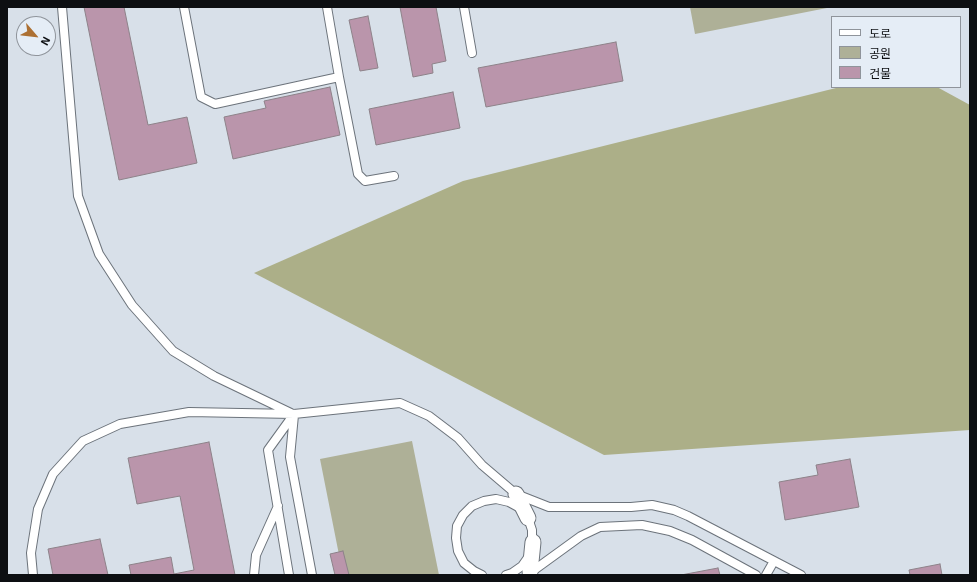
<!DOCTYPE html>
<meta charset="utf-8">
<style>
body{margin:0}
#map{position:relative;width:977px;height:582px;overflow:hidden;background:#d8e0e9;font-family:"Exo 2","Noto Sans KR",sans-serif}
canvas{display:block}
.frame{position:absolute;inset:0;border:8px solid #0d0f12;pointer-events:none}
.legend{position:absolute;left:831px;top:16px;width:130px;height:72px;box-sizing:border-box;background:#e5edf6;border:1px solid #8f949b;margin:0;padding:5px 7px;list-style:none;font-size:12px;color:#0d0f12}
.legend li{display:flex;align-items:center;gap:8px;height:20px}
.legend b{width:20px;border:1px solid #8f949b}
.north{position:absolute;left:16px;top:16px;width:40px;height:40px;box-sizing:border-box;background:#e5edf6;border:1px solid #8f949b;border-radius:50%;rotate:118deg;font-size:11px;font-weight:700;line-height:16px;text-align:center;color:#0d0f12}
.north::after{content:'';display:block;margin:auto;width:14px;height:18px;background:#ac7033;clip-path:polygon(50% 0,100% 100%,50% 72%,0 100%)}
</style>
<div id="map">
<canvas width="977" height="582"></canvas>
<div class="frame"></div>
<ul class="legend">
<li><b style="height:5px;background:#fff"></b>도로</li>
<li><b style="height:11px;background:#aeb097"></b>공원</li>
<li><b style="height:11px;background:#ba95ab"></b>건물</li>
</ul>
<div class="north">N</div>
</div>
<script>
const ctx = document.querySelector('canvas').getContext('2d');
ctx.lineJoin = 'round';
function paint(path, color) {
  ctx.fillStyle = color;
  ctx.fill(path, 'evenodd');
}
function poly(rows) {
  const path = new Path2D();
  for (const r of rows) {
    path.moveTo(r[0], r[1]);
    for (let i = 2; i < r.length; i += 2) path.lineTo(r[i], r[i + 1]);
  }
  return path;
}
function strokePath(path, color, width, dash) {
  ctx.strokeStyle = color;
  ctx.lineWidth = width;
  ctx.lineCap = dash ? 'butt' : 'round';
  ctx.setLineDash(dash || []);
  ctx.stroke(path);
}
const green = poly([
 [690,7,832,7,695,34],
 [412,441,439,575,343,575,320,459]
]);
const forest = poly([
 [840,87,937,87,970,105,970,430,604,455,254,273,463,181]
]);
const building = poly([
 [84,7,124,7,148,125,187,117,197,163,119,180,84,7],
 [400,7,436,7,446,61,432,64,433,73,413,77,400,7],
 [368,16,378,68,360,71,349,20,368,16],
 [616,42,623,81,486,107,478,68,616,42],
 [330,87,340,135,233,159,224,117,266,108,264,101,330,87],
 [453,92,460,128,376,145,369,109,453,92],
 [209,442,235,575,131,575,129,565,171,557,174,574,194,570,180,496,137,504,128,458,209,442],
 [850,459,859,507,785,520,779,482,818,475,816,465,850,459],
 [100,539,108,575,53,575,48,549,100,539],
 [343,551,349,575,335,575,330,554,343,551],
 [940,564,942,575,910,575,909,570,940,564],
 [718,568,720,575,681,575,718,568]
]);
const lane = poly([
 [62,7,78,196,99,254,132,305,173,351,214,376,291,413],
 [184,7,201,97,215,104,339,77,358,174,365,181,394,176],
 [327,7,339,77],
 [464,7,472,53],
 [294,415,290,457,312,575],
 [530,573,581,536,600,527,642,525,670,531,692,540,756,575],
 [33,575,31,553,38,509,53,474,83,441,120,424,189,412,294,414,400,403,429,416,458,438,482,465,516,494,549,507,631,507,652,505,674,510,688,516,801,575],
 [254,575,256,555,278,506],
 [289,575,268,450,294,414],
 [482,575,474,571,464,563,458,551,456,538,457,526,463,515,472,506,484,501,496,499,509,502,520,508,528,518,532,530,532,545],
 [506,575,512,573,522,566,529,556],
 [766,575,774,561]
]);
const street = poly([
 [516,494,528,518],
 [530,572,533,542]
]);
paint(green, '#aeb097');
paint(forest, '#acaf88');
paint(building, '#ba95ab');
strokePath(building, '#8d8289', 1);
strokePath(lane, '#6c737b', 10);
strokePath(street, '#6c737b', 17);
strokePath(lane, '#fff', 8);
strokePath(street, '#fff', 15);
</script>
